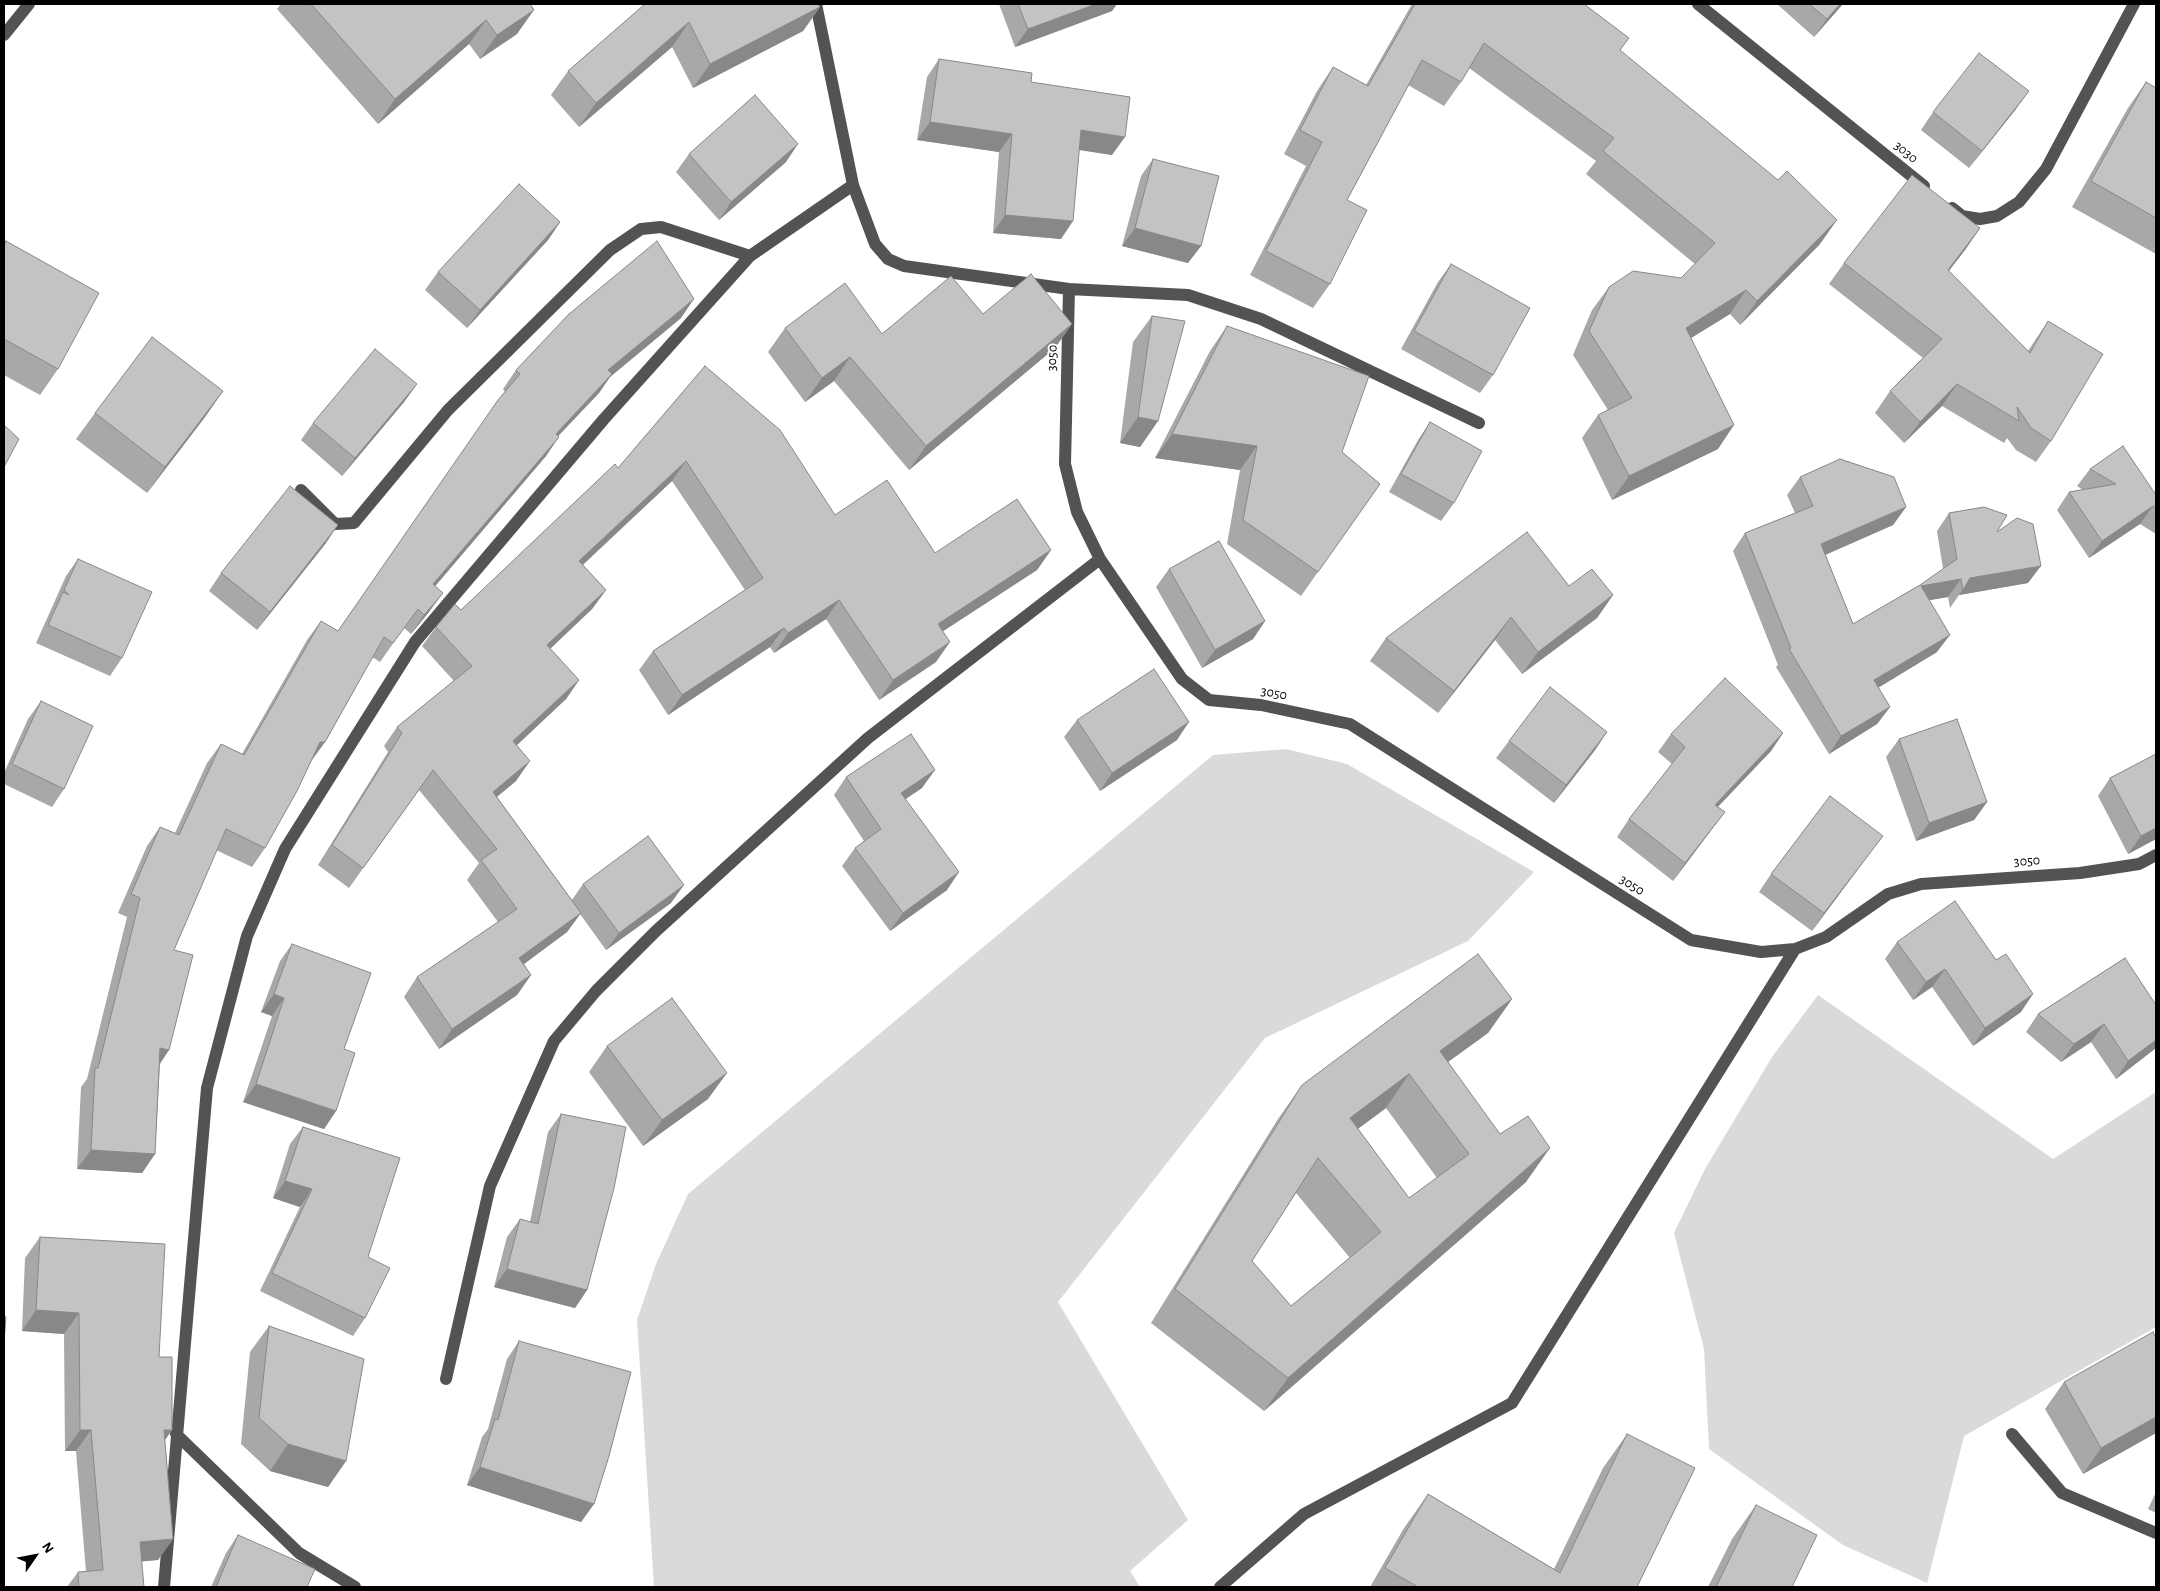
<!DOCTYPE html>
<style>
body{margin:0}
#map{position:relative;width:2160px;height:1591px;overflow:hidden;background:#fff;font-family:"Alegreya Sans",sans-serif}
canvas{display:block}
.frame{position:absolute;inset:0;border:5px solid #000;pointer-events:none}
.north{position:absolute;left:10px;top:1531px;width:50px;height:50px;-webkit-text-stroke:4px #fff;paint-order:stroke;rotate:57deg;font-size:14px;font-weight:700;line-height:20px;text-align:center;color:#000}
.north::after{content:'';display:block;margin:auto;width:18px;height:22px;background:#000;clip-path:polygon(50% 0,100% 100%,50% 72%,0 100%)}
</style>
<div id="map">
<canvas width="2160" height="1591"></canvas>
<div class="frame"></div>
<div class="north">N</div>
</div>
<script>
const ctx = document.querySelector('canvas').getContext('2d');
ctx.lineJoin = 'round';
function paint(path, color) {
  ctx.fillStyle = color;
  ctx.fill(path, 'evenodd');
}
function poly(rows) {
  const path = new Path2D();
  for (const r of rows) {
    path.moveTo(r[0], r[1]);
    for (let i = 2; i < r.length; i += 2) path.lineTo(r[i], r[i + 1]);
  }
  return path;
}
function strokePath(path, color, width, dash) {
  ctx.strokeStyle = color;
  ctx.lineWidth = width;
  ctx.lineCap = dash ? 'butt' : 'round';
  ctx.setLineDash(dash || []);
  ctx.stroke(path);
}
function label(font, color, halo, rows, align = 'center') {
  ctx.font = font + ' "Alegreya Sans",sans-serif';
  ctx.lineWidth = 4;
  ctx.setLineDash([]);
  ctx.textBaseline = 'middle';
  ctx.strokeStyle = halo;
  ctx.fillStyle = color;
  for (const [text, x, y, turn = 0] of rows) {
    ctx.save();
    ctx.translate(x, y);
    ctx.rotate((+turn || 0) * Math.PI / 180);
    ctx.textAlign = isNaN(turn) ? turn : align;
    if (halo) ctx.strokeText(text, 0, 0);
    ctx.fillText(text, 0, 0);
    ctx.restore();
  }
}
const green = poly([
 [1286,749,1347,764,1534,872,1468,941,1265,1038,1058,1302,1188,1520,1130,1571,1140,1587,654,1587,637,1320,656,1264,688,1194,1213,755],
 [1818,995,2053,1159,2156,1092,2156,1327,1964,1436,1927,1583,1843,1545,1709,1449,1704,1349,1674,1233,1705,1169,1772,1057]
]);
const minor = poly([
 [816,4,853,185,875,244,888,259,904,266,1069,289,1065,464,1077,512,1100,559,1182,679,1209,700,1261,705,1350,724,1691,940,1761,952,1795,949,1826,937,1888,894,1921,884,2080,873,2139,864,2156,855],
 [1698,4,1924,186],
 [4,35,29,4],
 [1952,208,1962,216,1980,219,1997,216,2019,202,2046,169,2134,4],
 [1069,289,1188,295,1261,319,1479,423],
 [301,490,335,524,354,523,448,410,610,250,641,229,661,227,750,256],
 [446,1379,490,1186,554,1041,596,991,656,931,868,738,1100,559],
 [176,1434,299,1553,355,1587],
 [2012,1434,2062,1493,2156,1533],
 [164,1587,207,1088,247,936,285,849,415,642,604,419,750,256,853,185],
 [1220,1587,1304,1514,1512,1403,1795,949]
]);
const wall = poly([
 [281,4,530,4,517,34,480,59,469,44,378,124,277,9],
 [645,4,820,7,803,31,693,88,672,47,579,127,551,95,568,71],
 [999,4,1117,4,1112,11,1015,47],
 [1412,4,1542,4,1621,51,1820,244,1740,325,1730,314,1691,338,1718,449,1612,500,1582,438,1598,415,1608,410,1573,355,1592,310,1609,287,1681,278,1695,264,1586,174,1596,161,1469,68,1461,82,1444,106,1408,85,1347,200,1330,284,1313,308,1250,275,1306,166,1284,154,1317,91,1333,67,1366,85],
 [1777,4,1843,4,1814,37],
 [939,59,1031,82,1112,155,1079,150,1061,239,993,233,999,152,917,140,927,77],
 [2146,82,2156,88,2156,254,2072,207,2128,108],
 [2016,109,1969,168,1921,130,1933,112],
 [689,154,786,162,719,220,676,172],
 [1153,159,1201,246,1188,263,1122,246,1141,176],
 [560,222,548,240,467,328,425,290,438,272],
 [1980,228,1965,250,1949,271,2028,351,2048,321,2051,441,2036,462,2016,450,2007,438,2004,443,1942,406,1904,443,1875,413,1890,391,1923,358,1829,284,1844,263],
 [6,241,58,369,40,395,4,375,4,245],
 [1451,264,1493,375,1480,393,1401,349,1438,282],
 [983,314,1072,324,1055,348,909,470,834,381,805,402,768,352,785,328,882,334],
 [1152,316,1158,421,1140,447,1120,443,1133,342],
 [681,318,610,377,599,393,558,436,546,456,435,586,429,612,411,634,404,628,380,662,372,657,325,742,311,761,265,848,252,867,216,850,174,950,169,1050,160,1064,155,1154,142,1173,77,1169,81,1087,87,1079,127,917,118,913,147,846,160,827,175,833,207,763,221,744,242,754,307,640,321,621,338,631,505,392,503,389,516,370],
 [1227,326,1342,452,1380,484,1301,596,1227,544,1240,470,1155,458,1210,351],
 [705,366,835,515,935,553,1051,550,1037,570,943,631,936,662,879,700,826,619,774,653,770,647,668,715,639,670,653,651,745,590,672,481,583,565,606,590,592,609,550,649,579,680,566,699,517,745,516,781,497,797,572,900,583,884,671,903,606,950,580,914,567,932,524,964,531,975,517,995,439,1049,404,997,417,977,498,922,467,880,479,863,419,790,349,888,318,865,388,752,384,746,397,727,454,681,422,646,436,627,461,610,618,468],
 [417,384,404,402,342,476,301,440,313,423],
 [223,391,205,417,147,493,76,439,95,413],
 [1430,422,1454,503,1441,521,1389,492,1418,440],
 [2090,469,2156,495,2156,534,2140,524,2089,558,2057,510,2069,492,2083,490,2077,486],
 [1800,477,1906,507,1893,525,1825,555,1853,624,1920,585,1943,569,1937,531,1949,513,1997,532,2028,583,1959,595,1950,608,1948,597,1929,600,1937,652,1878,688,1890,707,1877,724,1829,754,1776,667,1778,665,1733,551,1745,533,1795,513,1787,495],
 [326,543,257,630,209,591,221,573],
 [78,559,122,658,110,676,36,643,66,576],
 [1169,569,1265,621,1253,639,1202,668,1156,587],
 [1569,586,1613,595,1597,618,1522,674,1495,640,1438,713,1370,661,1386,638],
 [41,701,64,789,52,807,4,784,4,773,28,719],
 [1077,720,1177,740,1100,791,1064,737],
 [1607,732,1595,750,1554,803,1496,758,1509,741],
 [1783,733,1771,751,1718,807,1725,812,1712,829,1673,881,1617,837,1629,819,1672,764,1658,752,1671,734],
 [1899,739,1987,802,1974,820,1916,841,1886,757],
 [2156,754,2156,839,2128,854,2098,796,2110,778],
 [846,777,922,788,906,799,947,890,890,931,842,866,855,848,864,841,834,795],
 [1870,853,1812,931,1759,892,1771,874],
 [1897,942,2021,1012,1973,1046,1932,987,1913,1000,1885,959],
 [292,944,344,1049,336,1111,324,1129,243,1102,272,1016,261,1012,280,961],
 [2125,958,2156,1048,2116,1079,2091,1042,2061,1062,2026,1032,2038,1014],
 [1512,999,1488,1033,1448,1062,1526,1182,1264,1411,1151,1323,1278,1119,1302,1085],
 [1386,1108,1437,1178,1409,1198,1358,1129],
 [1296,1193,1350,1258,1291,1306,1252,1261],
 [607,1046,708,1099,643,1146,589,1072],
 [561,1114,587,1290,575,1308,494,1287,507,1237,520,1219,530,1222,548,1132],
 [303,1127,365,1318,353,1336,260,1291,300,1207,273,1198,290,1144],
 [40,1237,159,1357,172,1430,165,1440,173,1539,158,1560,141,1561,144,1587,67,1587,78,1572,86,1572,76,1451,65,1451,64,1334,22,1331,25,1258],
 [269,1326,346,1461,328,1487,270,1471,241,1444,250,1352],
 [519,1341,594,1504,581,1522,467,1485,482,1437,488,1429,507,1359],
 [2064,1382,2156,1433,2083,1474,2045,1409],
 [1627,1434,1637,1587,1370,1587,1404,1528,1428,1494,1554,1569,1603,1468],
 [2156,1492,2156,1513,2148,1509],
 [1756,1505,1792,1587,1708,1587,1732,1539],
 [238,1535,307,1587,211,1587,226,1553]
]);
const shadedWall = poly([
 [1096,4,1117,4,1112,11,1015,47,1028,29],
 [1840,4,1843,4,1814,37,1827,19],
 [820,7,803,31,693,88,710,64],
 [534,10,517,34,480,59,497,35],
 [486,20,469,44,378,124,395,99],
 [689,22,672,47,579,127,596,103],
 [2029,91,2016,109,1969,168,1982,151],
 [930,122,1012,134,999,152,917,140],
 [1081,130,1125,137,1112,155,1068,148],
 [798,144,786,162,719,220,731,202],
 [1005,215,1073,221,1061,239,993,233],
 [1837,220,1820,244,1740,325,1757,301],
 [560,222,548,240,467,328,480,310],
 [1135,228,1201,246,1188,263,1122,246],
 [1980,228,1965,250,1933,291,1948,270],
 [1746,290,1730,314,1670,351,1686,328],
 [694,299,681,318,610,377,599,393,542,453,556,434,608,370],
 [1072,324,1055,348,909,470,926,446],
 [850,357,834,381,805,402,822,378],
 [417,384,404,402,342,476,355,458],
 [1957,384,1942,406,1904,443,1920,422],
 [223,391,205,417,147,493,165,467],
 [1138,417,1158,421,1140,447,1120,443],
 [1734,425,1718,449,1612,500,1629,476],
 [1172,434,1257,446,1240,470,1155,458],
 [559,437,546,456,420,604,433,584],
 [686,461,672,481,565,581,579,561],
 [2153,506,2140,524,2089,558,2102,541],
 [1906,507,1893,525,1809,562,1821,544],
 [338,525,326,543,257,630,270,612],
 [1051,550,1037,570,925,643,938,624],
 [2041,566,2028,583,1959,595,1970,578],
 [1961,579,1948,597,1908,604,1921,586],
 [606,590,592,609,533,665,547,645],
 [443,593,429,612,411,634,424,615],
 [1613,595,1597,618,1522,674,1538,652],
 [839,600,826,619,774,653,788,633],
 [1511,617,1495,640,1438,713,1454,691],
 [1265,621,1253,639,1202,668,1215,650],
 [784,628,770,647,668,715,682,695],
 [1950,635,1937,652,1861,698,1874,680],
 [950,642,936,662,879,700,893,680],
 [579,680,566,699,500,761,513,741],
 [1890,707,1877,724,1829,754,1841,736],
 [1189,722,1177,740,1100,791,1112,773],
 [1607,732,1595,750,1554,803,1566,785],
 [1783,733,1771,751,1703,822,1715,805],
 [320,742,325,742,311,761],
 [530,761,516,781,479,811,493,792],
 [935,770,922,788,888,810,901,793],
 [1987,802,1974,820,1916,841,1929,823],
 [1725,812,1712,829,1673,881,1685,863],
 [2156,828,2156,839,2128,854,2141,836],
 [1883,836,1870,853,1812,931,1824,913],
 [959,872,947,890,890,931,903,913],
 [684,885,671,903,606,950,619,933],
 [581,913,567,932,505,978,519,958],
 [1945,969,1932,987,1913,1000,1926,982],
 [531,975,517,995,439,1049,452,1029],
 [274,994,284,998,272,1016,261,1012],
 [2033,994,2021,1012,1973,1046,1985,1028],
 [1512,999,1488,1033,1416,1085,1440,1051],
 [2104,1024,2091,1042,2061,1062,2074,1044],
 [2156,1040,2156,1048,2116,1079,2128,1061],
 [160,1048,169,1050,156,1069],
 [727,1073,708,1099,643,1146,662,1120],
 [1409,1074,1386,1108,1326,1152,1350,1118],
 [256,1084,336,1111,324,1129,243,1102],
 [1550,1148,1526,1182,1264,1411,1288,1378],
 [91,1150,155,1154,142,1173,77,1169],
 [285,1181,312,1189,300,1207,273,1198],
 [507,1269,587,1290,575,1308,494,1287],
 [36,1310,79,1313,64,1334,22,1331],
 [2156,1417,2156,1433,2083,1474,2101,1448],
 [80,1430,91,1430,76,1451,65,1451],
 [164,1430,172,1430,157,1451],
 [288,1444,346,1461,328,1487,270,1471],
 [480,1467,594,1504,581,1522,467,1485],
 [173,1539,158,1560,125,1563,140,1542]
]);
const building = poly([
 [311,4,530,4,534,10,497,35,486,20,395,99,311,4],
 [645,4,818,4,820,7,710,64,689,22,596,103,568,71,645,4],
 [1018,4,1096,4,1028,29,1018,4],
 [1415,4,1542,4,1545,5,1546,4,1584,4,1629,38,1620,50,1778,180,1787,171,1837,220,1757,301,1746,290,1686,328,1734,425,1629,476,1598,415,1632,398,1589,331,1609,287,1633,271,1681,278,1715,243,1603,151,1614,138,1484,43,1461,82,1422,60,1347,200,1367,210,1330,284,1266,251,1322,142,1300,130,1333,67,1368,86,1415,4],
 [1809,4,1840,4,1827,19,1809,4],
 [1979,53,2029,91,1982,151,1933,112,1979,53],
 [939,59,1032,73,1031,82,1130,97,1125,137,1081,130,1073,221,1005,215,1012,134,930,122,939,59],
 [2146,82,2156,88,2156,218,2091,181,2146,82],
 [755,95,798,144,731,202,689,154,755,95],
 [1153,159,1219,176,1201,246,1135,228,1153,159],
 [1912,175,1980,228,1948,270,2030,353,2048,321,2103,354,2051,441,2031,428,2017,407,2019,421,1957,384,1920,422,1890,391,1942,339,1844,263,1912,175],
 [519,184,560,222,480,310,438,272,519,184],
 [6,241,99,293,58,369,4,339,4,246,6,241],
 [657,241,694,299,608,370,612,374,556,434,559,437,433,584,443,593,424,615,418,609,393,643,384,637,325,742,320,742,297,791,265,848,226,829,174,950,193,955,169,1050,160,1048,155,1154,91,1150,95,1068,98,1068,140,898,131,894,160,827,179,835,221,744,244,755,321,621,338,631,498,400,520,374,516,370,569,314,657,241],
 [1451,264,1530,308,1493,375,1414,331,1451,264],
 [1031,274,1072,324,926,446,850,357,822,378,785,328,845,283,882,334,951,276,983,314,1031,274],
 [1152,316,1185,321,1158,421,1138,417,1152,316],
 [1227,326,1369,376,1342,452,1380,484,1318,572,1243,520,1257,446,1172,434,1227,326],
 [152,337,223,391,165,467,95,413,152,337],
 [375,349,417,384,355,458,313,423,375,349],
 [705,366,780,430,835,515,887,480,935,553,1017,499,1051,550,938,624,950,642,893,680,839,600,788,633,784,628,682,695,653,651,763,578,686,461,579,561,606,590,547,645,579,680,513,741,530,761,493,792,581,913,519,958,531,975,452,1029,417,977,517,909,481,860,497,849,433,770,363,868,332,845,402,733,397,727,472,666,436,627,455,604,461,610,615,464,618,468,705,366],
 [1430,422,1482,451,1454,503,1401,474,1430,422],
 [4,425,19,439,4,467,4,425],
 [2123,446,2156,495,2156,508,2153,506,2102,541,2069,492,2116,484,2090,469,2123,446],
 [1840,459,1894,477,1906,507,1821,544,1853,624,1920,585,1957,559,1949,513,1984,507,2007,515,1997,532,2017,518,2033,524,2041,566,1970,578,1963,590,1961,579,1921,586,1950,635,1874,680,1890,707,1841,736,1789,649,1791,648,1745,533,1813,506,1800,477,1840,459],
 [290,486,338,525,270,612,221,573,290,486],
 [1527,532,1569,586,1592,569,1613,595,1538,652,1511,617,1454,691,1386,638,1527,532],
 [1219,541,1265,621,1215,650,1169,569,1219,541],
 [78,559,152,592,122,658,48,625,63,592,69,595,64,590,78,559],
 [1154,669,1189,722,1112,773,1077,720,1154,669],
 [1725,678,1783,733,1715,805,1725,812,1685,863,1629,819,1685,747,1671,734,1725,678],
 [1550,687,1607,732,1566,785,1509,741,1550,687],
 [41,701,93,726,64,789,12,764,41,701],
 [1957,719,1987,802,1929,823,1899,739,1957,719],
 [911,734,935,770,901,793,959,872,903,913,855,848,881,829,846,777,911,734],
 [2156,754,2156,828,2141,836,2110,778,2156,754],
 [1830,796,1883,836,1824,913,1771,874,1830,796],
 [648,836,684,885,619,933,583,884,648,836],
 [1955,901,1996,960,2006,954,2033,994,1985,1028,1945,969,1926,982,1897,942,1955,901],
 [292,944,371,973,344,1049,355,1053,336,1111,256,1084,284,998,274,994,292,944],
 [1478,954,1512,999,1440,1051,1500,1134,1528,1116,1550,1148,1288,1378,1175,1289,1302,1085,1478,954],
 [1409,1074,1469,1154,1409,1198,1350,1118,1409,1074],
 [1318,1158,1381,1232,1291,1306,1252,1261,1318,1158],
 [2125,958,2156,1005,2156,1040,2128,1061,2104,1024,2074,1044,2038,1014,2125,958],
 [672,998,727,1073,662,1120,607,1046,672,998],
 [561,1114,626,1127,614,1188,587,1290,507,1269,520,1219,538,1224,561,1114],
 [303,1127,400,1158,368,1257,390,1268,365,1318,272,1273,312,1189,285,1181,303,1127],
 [40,1237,165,1244,159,1357,172,1357,172,1430,164,1430,173,1539,140,1542,144,1587,79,1587,78,1572,103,1570,91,1430,80,1430,79,1313,36,1310,40,1237],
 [4,1316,6,1317,4,1342,4,1316],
 [269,1326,364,1359,346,1461,288,1444,259,1418,269,1326],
 [2153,1332,2156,1338,2156,1417,2101,1448,2064,1382,2153,1332],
 [519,1341,631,1372,609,1456,594,1504,480,1467,495,1419,498,1420,519,1341],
 [1627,1434,1695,1468,1637,1587,1418,1587,1385,1568,1428,1494,1560,1573,1627,1434],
 [1756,1505,1817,1535,1792,1587,1716,1587,1756,1505],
 [238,1535,315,1569,307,1587,216,1587,238,1535]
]);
const streetNames = [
 ["3030",1906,152,39],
 ["3050",1052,358,-88],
 ["3050",1274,693,10],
 ["3050",2027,861,-4],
 ["3050",1632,885,32]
];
paint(green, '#dadada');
strokePath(minor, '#535353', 12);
paint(wall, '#a8a8a8');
paint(shadedWall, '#888');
paint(building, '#c3c3c3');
strokePath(building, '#888', 1);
label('14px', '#000', '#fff', streetNames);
</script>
